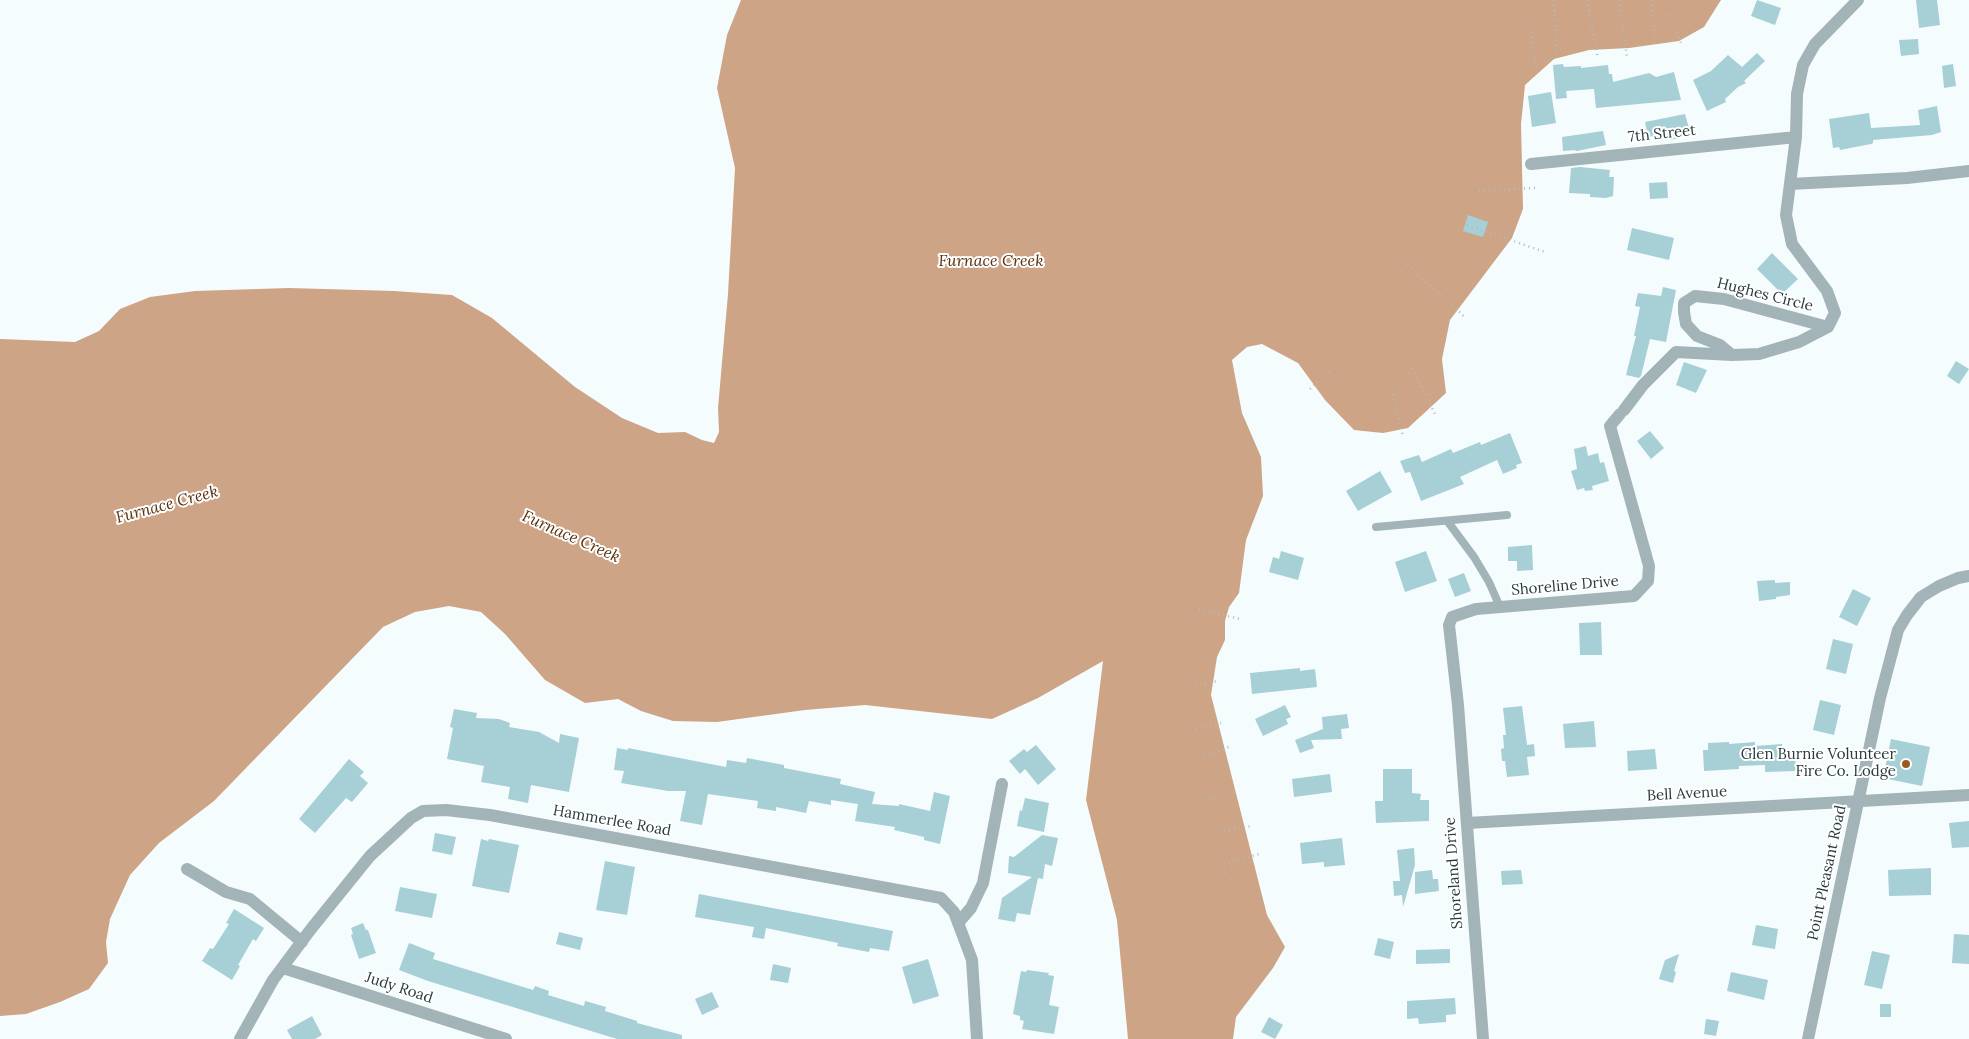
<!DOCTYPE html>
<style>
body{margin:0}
canvas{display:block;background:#f4fcfd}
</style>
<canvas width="1969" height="1039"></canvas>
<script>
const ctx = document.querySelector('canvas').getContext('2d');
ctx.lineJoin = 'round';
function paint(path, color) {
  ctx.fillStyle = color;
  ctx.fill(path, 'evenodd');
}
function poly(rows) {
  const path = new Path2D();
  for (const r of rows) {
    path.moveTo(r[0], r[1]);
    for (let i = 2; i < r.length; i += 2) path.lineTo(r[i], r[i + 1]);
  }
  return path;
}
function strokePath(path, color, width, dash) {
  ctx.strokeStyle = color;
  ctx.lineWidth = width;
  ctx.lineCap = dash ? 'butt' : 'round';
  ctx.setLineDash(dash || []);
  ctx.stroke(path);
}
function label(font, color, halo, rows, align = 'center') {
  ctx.font = font + ' Lora,serif';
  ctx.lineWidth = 4;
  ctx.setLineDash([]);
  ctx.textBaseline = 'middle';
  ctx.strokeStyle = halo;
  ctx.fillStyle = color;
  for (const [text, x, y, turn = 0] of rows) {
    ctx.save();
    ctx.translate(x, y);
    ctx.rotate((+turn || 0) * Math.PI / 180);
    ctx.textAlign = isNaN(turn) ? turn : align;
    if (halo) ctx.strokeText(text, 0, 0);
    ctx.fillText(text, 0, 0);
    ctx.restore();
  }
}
const water = poly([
 [741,0,1721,0,1704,27,1679,41,1629,48,1589,50,1554,59,1525,85,1521,124,1523,209,1512,238,1450,320,1442,359,1446,393,1408,428,1383,433,1354,430,1325,400,1298,363,1262,344,1247,347,1232,360,1242,413,1261,457,1263,496,1246,540,1239,593,1229,607,1225,621,1225,640,1217,657,1211,695,1267,915,1285,947,1273,968,1236,1017,1233,1039,1128,1039,1117,920,1086,800,1103,661,1038,698,992,719,865,705,805,710,717,722,673,721,641,711,618,699,585,703,545,680,505,634,481,612,449,606,415,612,383,627,214,801,159,843,130,875,110,919,106,942,108,963,89,989,60,1002,26,1014,0,1016,0,339,75,342,99,331,120,309,150,297,195,291,289,288,394,291,452,295,492,318,575,387,622,418,658,433,685,432,702,440,714,443,719,432,718,408,728,294,735,168,717,88,727,35]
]);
const building = poly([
 [1757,0,1781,8,1775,25,1751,16],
 [1916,0,1937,0,1940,25,1919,28],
 [1918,39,1919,54,1901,56,1899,40],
 [1757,53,1765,61,1744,81,1746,83,1738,87,1725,99,1726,102,1707,111,1693,80,1711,71,1728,55,1742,67],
 [1563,64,1564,67,1581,66,1581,68,1608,65,1609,74,1612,74,1613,82,1649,73,1656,77,1674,72,1681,100,1596,108,1594,89,1566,91,1567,98,1556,99,1553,65],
 [1953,64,1956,86,1944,88,1942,66],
 [1551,92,1556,123,1532,127,1528,96],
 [1937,106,1941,132,1932,135,1873,140,1873,143,1871,144,1840,150,1839,147,1833,148,1829,119,1869,113,1871,128,1920,125,1918,110],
 [1685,114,1691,135,1671,140,1669,134,1648,137,1645,122],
 [1603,131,1606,145,1577,151,1575,151,1576,150,1563,151,1562,137],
 [1580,167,1610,170,1609,177,1614,177,1613,196,1606,198,1590,197,1590,194,1569,193,1571,168],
 [1667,182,1668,198,1650,199,1649,183],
 [1468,215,1488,222,1483,237,1463,231],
 [1632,228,1674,238,1669,260,1627,250],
 [1772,253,1798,279,1782,294,1757,269],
 [1663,287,1676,290,1666,342,1650,339,1641,376,1639,378,1626,375,1636,336,1634,336,1640,307,1635,306,1638,293,1661,296],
 [1956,361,1969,369,1959,384,1947,376],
 [1684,362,1707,370,1696,393,1676,385],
 [1650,431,1664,448,1651,459,1637,441],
 [1510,433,1522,463,1516,465,1517,468,1503,474,1497,460,1460,477,1464,484,1421,501,1410,472,1405,473,1400,461,1419,455,1422,462,1451,449,1453,453,1480,442,1481,445],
 [1586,446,1588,456,1598,453,1600,463,1604,462,1609,481,1592,486,1593,490,1585,491,1584,488,1577,490,1571,471,1577,469,1574,449],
 [1380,471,1392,492,1358,511,1346,491],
 [1532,545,1533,570,1517,571,1517,561,1508,561,1508,547],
 [1281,551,1304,558,1298,580,1269,572,1273,557,1279,559],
 [1426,551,1437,581,1405,592,1395,562],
 [1464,573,1471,591,1455,597,1448,579],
 [1775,580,1775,583,1790,582,1790,595,1776,597,1776,599,1759,601,1757,581],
 [1853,589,1871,598,1857,626,1839,617],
 [1601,622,1602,655,1580,655,1579,623],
 [1833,639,1853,644,1846,674,1826,669],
 [1300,668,1300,671,1315,669,1317,687,1252,694,1250,673],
 [1820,700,1841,705,1834,735,1813,730],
 [1285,705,1291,717,1286,719,1288,724,1263,736,1255,719],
 [1522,706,1527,745,1534,744,1535,756,1527,757,1529,775,1507,777,1505,761,1502,761,1501,749,1504,748,1503,735,1506,735,1503,708],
 [454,709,477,713,476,718,499,719,510,723,509,727,539,732,559,743,560,734,579,738,569,792,531,785,528,803,508,799,510,787,481,782,484,766,447,759,453,728,450,727],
 [1347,714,1349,728,1341,729,1342,739,1311,740,1314,748,1300,753,1295,740,1323,729,1322,717],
 [1594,721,1596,747,1565,748,1563,724],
 [1891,739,1930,747,1922,786,1883,778],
 [1729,742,1729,744,1755,742,1755,746,1782,744,1782,755,1795,750,1796,771,1765,772,1765,765,1739,766,1739,769,1704,771,1703,750,1708,750,1708,743],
 [1036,745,1056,769,1038,785,1025,769,1020,774,1009,761,1024,749,1027,752],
 [617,748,628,750,628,748,726,767,727,760,746,763,747,758,784,765,784,768,841,779,840,784,875,792,872,804,899,806,899,804,930,811,934,792,950,796,940,844,924,840,924,837,894,830,895,827,855,821,858,804,831,800,831,805,809,801,806,813,776,807,776,811,757,808,758,801,708,794,702,825,680,821,686,791,668,791,621,783,624,771,614,770],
 [1655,749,1657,769,1628,771,1627,751],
 [349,759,364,772,360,776,368,783,352,802,346,798,315,833,299,819],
 [1383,769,1412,769,1412,793,1421,794,1420,800,1429,800,1429,821,1376,823,1375,801,1383,801],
 [1330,774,1332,792,1294,797,1292,779],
 [1025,798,1049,803,1044,832,1017,826,1020,810,1022,811],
 [1969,821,1969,847,1952,848,1949,823],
 [435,833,456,837,452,855,432,851],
 [1042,835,1058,838,1052,866,1045,864,1043,879,1038,878,1030,915,1017,913,1015,922,998,919,1002,898,1032,877,1008,873,1009,856,1014,857],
 [1342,838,1345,865,1324,867,1324,862,1302,864,1300,843],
 [481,839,488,841,489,839,519,845,509,893,472,886],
 [1414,848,1415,865,1403,907,1402,895,1394,896,1393,881,1400,881,1397,850],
 [605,861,635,867,627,915,596,910],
 [1931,868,1931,895,1889,896,1888,870],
 [1432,870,1433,879,1438,879,1439,891,1415,894,1415,872],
 [1521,870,1523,884,1502,885,1501,871],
 [400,887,437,894,432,918,395,911],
 [699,894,893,931,889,951,870,948,869,952,837,946,838,943,766,928,764,939,752,937,754,927,695,917],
 [234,909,264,928,256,941,253,939,238,965,240,966,232,980,202,961,210,948,213,949,229,924,226,923],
 [363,923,366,930,368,930,376,953,359,959,351,935,353,934,351,928],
 [1756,925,1778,929,1775,949,1752,945],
 [559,932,583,938,580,950,556,944],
 [1954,934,1969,935,1969,964,1952,963],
 [1378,938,1394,942,1390,959,1374,955],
 [409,943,435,953,433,959,533,990,535,986,549,991,548,995,584,1006,585,1001,606,1007,605,1011,637,1021,637,1023,682,1035,682,1039,617,1039,428,981,399,970],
 [1450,949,1450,963,1416,964,1416,950],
 [1872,951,1890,955,1882,989,1864,985],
 [1679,954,1674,971,1676,972,1673,983,1659,979,1665,960],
 [928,959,939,996,913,1004,902,967],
 [773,964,791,968,788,983,770,980],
 [1027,970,1049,973,1048,975,1054,976,1049,1005,1059,1007,1054,1034,1022,1029,1024,1021,1020,1020,1020,1016,1013,1014,1021,971,1026,972],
 [1731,972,1768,980,1764,1000,1727,991],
 [712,992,719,1007,702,1015,695,999],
 [1455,998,1456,1014,1446,1015,1446,1022,1419,1024,1418,1018,1407,1019,1407,1001],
 [1880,1004,1891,1004,1891,1017,1880,1017],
 [312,1016,322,1035,315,1039,292,1039,287,1030],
 [1269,1017,1283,1025,1275,1039,1261,1032],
 [1706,1019,1719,1021,1716,1036,1704,1034]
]);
const path = poly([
 [1554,0,1557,54],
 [1587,0,1598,59],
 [1619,0,1627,57],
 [1651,0,1656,40],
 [1669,14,1682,45],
 [1530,22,1536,69],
 [1479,191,1535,188],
 [1467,225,1545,252],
 [1407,265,1466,318],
 [1412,368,1435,414],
 [1310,389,1332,369],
 [1393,394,1403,436],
 [1199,609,1240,619],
 [1190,685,1219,681],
 [1196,729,1221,723],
 [1204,756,1229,747],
 [1209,799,1238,792],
 [1219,832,1252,826],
 [1225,873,1223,864,1259,854]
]);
const lane = poly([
 [1448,522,1474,557,1489,582,1500,607],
 [1376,527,1507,515]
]);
const street = poly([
 [1531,164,1796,137],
 [1790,184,1907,178,1969,171],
 [1732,355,1720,345,1697,336,1686,324,1684,312,1684,303,1695,296,1724,299,1828,327],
 [1624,410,1643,385,1676,352,1732,355,1759,354,1799,342,1828,327,1835,313,1827,291,1792,244,1786,215,1796,137,1797,94,1803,65,1815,44,1858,0],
 [1467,823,1969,795],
 [187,869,226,892,250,899,302,942],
 [958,923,971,908,983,883,1002,784],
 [283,968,506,1039],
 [240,1039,273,980,311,929,370,856,411,818,423,811,446,810,490,815,941,898,954,912,972,960,977,1039],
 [1483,1039,1458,705,1449,625,1452,617,1476,609,1634,596,1648,581,1649,566,1610,426,1620,414],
 [1808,1039,1880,698,1898,630,1907,615,1921,597,1939,586,1958,578,1969,576]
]);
const markers = [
 [1906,764,5,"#9a5a24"]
];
const streetNames = [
 ["7th Street",1662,134,-6],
 ["Hughes Circle",1765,295,14],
 ["Shoreline Drive",1565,586,-5],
 ["Bell Avenue",1687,794,-3],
 ["Hammerlee Road",612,821,10],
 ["Shoreland Drive",1454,873,-94],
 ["Point Pleasant Road",1827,873,-78],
 ["Judy Road",399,988,18]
];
const poiNames = [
 ["Glen Burnie Volunteer",1896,755],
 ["Fire Co. Lodge",1896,772]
];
const waterNames = [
 ["Furnace Creek",991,261],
 ["Furnace Creek",167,505,-15],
 ["Furnace Creek",571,537,24]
];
paint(water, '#cea486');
paint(building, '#a7cfd6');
strokePath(path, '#afbabc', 2.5, [1, 4]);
strokePath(lane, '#a2b4b7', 8);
strokePath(street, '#a2b4b7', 12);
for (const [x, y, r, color] of markers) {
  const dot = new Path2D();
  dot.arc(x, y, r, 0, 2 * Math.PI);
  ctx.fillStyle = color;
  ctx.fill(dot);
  strokePath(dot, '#fff', 2);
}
label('15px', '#2a3b3e', '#fff', streetNames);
label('15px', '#2a3b3e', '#fff', poiNames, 'right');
label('italic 16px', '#59300c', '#fff', waterNames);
</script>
